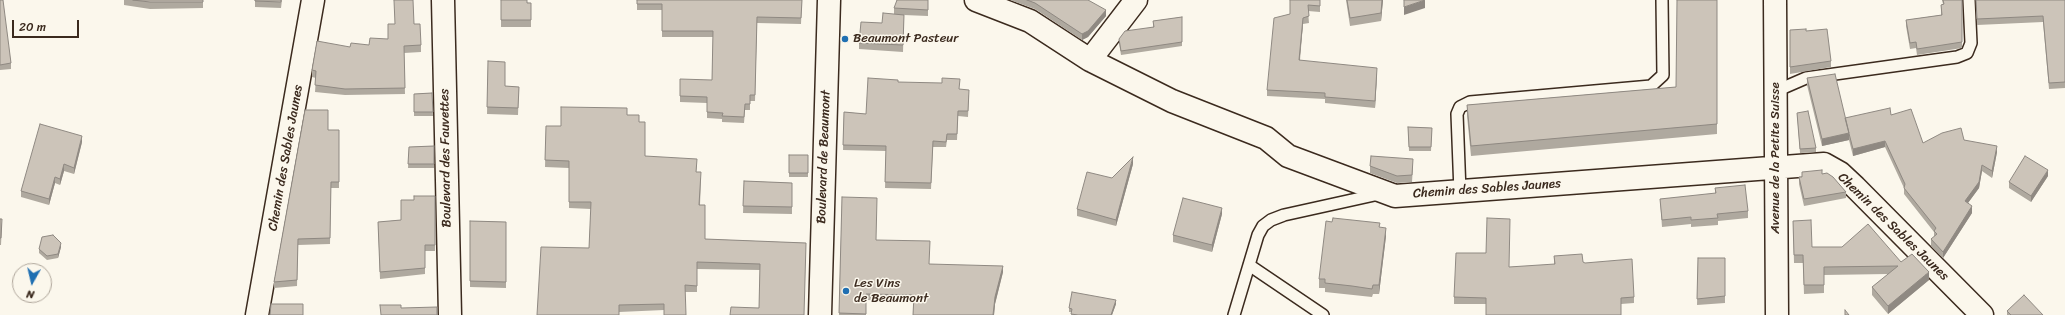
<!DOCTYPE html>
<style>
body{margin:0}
#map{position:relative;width:2065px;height:315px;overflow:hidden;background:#fbf7ec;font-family:Sriracha,sans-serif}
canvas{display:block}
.north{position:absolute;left:12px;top:263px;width:40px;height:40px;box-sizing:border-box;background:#fbf7ec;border:1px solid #aea59a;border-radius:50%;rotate:188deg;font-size:11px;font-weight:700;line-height:16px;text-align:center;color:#3b2a1e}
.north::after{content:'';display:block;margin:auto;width:14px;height:18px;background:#1f6fb2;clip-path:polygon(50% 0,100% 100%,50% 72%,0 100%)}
.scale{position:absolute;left:12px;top:20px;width:67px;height:18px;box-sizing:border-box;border:2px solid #3b2a1e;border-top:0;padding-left:5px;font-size:12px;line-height:14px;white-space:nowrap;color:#3b2a1e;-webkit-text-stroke:3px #fbf7ec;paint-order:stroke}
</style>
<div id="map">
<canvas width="2065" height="315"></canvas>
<div class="north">N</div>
<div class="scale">20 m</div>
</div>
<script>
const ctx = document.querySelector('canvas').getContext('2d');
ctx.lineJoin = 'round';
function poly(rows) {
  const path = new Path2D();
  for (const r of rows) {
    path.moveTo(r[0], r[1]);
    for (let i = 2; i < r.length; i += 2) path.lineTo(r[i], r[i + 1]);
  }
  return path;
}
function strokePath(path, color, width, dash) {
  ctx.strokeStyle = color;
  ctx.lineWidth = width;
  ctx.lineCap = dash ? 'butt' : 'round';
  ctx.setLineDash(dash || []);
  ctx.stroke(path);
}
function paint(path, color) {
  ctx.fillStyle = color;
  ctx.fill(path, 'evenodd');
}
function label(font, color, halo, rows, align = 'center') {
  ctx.font = font + ' Sriracha,sans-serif';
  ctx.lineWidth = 3;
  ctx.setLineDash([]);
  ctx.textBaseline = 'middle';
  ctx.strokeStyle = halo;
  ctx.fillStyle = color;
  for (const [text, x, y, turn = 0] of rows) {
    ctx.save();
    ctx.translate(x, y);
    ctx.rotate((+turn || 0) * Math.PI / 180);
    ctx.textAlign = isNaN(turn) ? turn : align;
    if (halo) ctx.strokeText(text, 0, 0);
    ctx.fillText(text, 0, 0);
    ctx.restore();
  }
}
const lane = poly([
 [1776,91,1806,78,1957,57,1967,53,1971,43,1969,0],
 [1460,192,1457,114,1460,107,1470,102,1651,86,1663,75,1662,0],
 [1249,265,1323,315],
 [1234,315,1258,235,1263,226,1271,220,1284,215,1379,194]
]);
const street = poly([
 [443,0,450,315],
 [976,0,1030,21,1090,60,1172,101,1266,138,1288,156,1395,196,1824,164,1840,173,1855,187,1982,315],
 [1775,0,1777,315],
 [1090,60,1136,0],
 [257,315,313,0]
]);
const secondary = poly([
 [820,315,829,0]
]);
const wall = poly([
 [0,0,11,63,11,69,0,70],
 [118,0,203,0,203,8,150,9,124,5,124,0],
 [255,0,282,0,281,8,255,7],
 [501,0,531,3,531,27,501,27],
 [637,0,802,0,801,24,757,23,755,101,750,101,750,110,745,110,744,123,722,122,722,119,707,118,707,103,680,102,680,96,712,80,713,37,662,37,662,10,637,10],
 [928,0,928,16,904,15,903,52,859,49,859,43,894,14,894,8],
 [1010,0,1088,0,1106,16,1088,37,1082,40,1035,9],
 [1290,0,1320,0,1320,12,1308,11,1309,23,1303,24,1300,60,1377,74,1375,108,1325,103,1325,99,1267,96,1267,90,1290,14],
 [1346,0,1383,0,1381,21,1350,26],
 [1717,0,1717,134,1471,156,1467,116,1467,105,1676,87],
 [1942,0,1962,0,1962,48,1917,55,1916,48,1910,49,1906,26,1906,20,1941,15,1941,5,1943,4],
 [1976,0,2065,0,2065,88,2049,89,2043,22,1977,25],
 [1182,17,1182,46,1121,55,1119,43,1119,39,1153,27,1153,21],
 [414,24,421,45,421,52,404,53,405,94,345,95,315,92,316,78,312,77,312,70,350,47,369,45,388,39],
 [1790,30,1806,31,1831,61,1831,67,1790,74],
 [488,61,505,86,519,87,518,115,487,114],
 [1807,78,1845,118,1891,115,1923,143,1964,140,1997,152,1992,178,1982,171,1979,188,1968,203,1972,213,1943,258,1931,246,1931,239,1934,237,1934,232,1904,194,1904,188,1885,147,1853,156,1849,140,1822,146,1807,85],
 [898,82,959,89,969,95,968,117,958,116,957,140,947,140,946,147,933,147,931,189,885,188,886,151,843,150,844,112,866,114],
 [432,93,433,116,414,116,414,94],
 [1797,113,1816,148,1816,152,1800,153],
 [627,115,639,122,645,156,697,166,696,172,701,179,700,205,705,239,806,243,759,308,760,270,697,269,697,292,685,292,664,310,619,312,589,248,591,209,569,208,569,168,545,167,546,126,561,126],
 [1408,127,1432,128,1431,151,1409,151],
 [328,130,339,130,339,188,331,188,330,244,298,245,297,286,274,288,274,282],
 [82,142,74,174,64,171,60,185,55,183,49,205,21,197,21,191],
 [434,146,434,168,408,168,409,147],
 [789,155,808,155,808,177,789,177],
 [1133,164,1116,226,1077,216,1077,209,1112,178],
 [1370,166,1413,166,1412,182,1397,183,1370,173],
 [1802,172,1822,174,1846,192,1846,198,1804,206,1799,184,1799,177,1802,177],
 [2048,176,2031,202,2009,188,2009,182],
 [744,181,792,183,792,214,743,213],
 [1715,188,1748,211,1748,218,1718,221,1718,225,1691,227,1691,224,1662,227,1660,199,1715,194],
 [435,196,435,251,425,251,425,274,380,279,378,222,401,220,414,200],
 [842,197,876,240,929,264,1003,272,995,304,994,315,913,315,914,301,866,300,866,315,839,315],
 [1222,214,1212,252,1173,242,1173,235],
 [0,219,2,225,1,245,0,245],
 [470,221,506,222,506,288,470,287],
 [1793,221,1812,247,1901,262,1929,280,1888,314,1872,295,1872,287,1888,274,1824,275,1824,293,1804,294,1803,263,1794,263],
 [1380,227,1386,236,1379,294,1373,294,1372,297,1325,292,1325,288,1319,288,1319,279],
 [61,247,58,258,47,260,39,253,39,249],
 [1554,256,1583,262,1634,297,1634,303,1621,304,1454,304,1454,297,1510,267,1554,265],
 [1698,258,1725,258,1725,303,1697,305],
 [1116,304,1112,315,1071,315,1072,312,1069,312,1069,308],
 [2007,311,2043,315,2007,315]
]);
const shadedWall = poly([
 [1382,0,1383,0,1381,21,1381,13],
 [1425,0,1425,8,1404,15,1404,7],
 [1106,10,1106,16,1088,37,1082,40,1082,34],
 [1303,18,1303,24,1299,66,1299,60],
 [1377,68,1377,74,1375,108,1375,101],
 [1849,133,1849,140,1822,146,1822,139],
 [82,136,82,142,74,174,74,168],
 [1885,141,1885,147,1853,156,1853,149],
 [1997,146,1997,152,1992,178,1992,171],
 [1133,157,1133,164,1116,226,1116,220],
 [64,164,64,171,60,185,60,179],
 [1982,165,1982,171,1979,188,1965,207,1965,201],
 [2048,170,2048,176,2031,202,2031,196],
 [55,177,55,183,49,205,49,199],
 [1972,206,1972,213,1943,258,1943,252],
 [1222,208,1222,214,1212,252,1212,245],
 [1386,228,1386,236,1379,294,1379,285],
 [61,243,61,247,58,258,58,254],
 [1003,266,1003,272,995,304,994,315,993,315,995,297],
 [1929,272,1929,280,1888,314,1888,306],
 [1116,300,1116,304,1112,315,1111,315]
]);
const building = poly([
 [0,0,3,0,11,63,0,65,0,0],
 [133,0,203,0,203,2,150,2,133,0],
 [255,0,281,0,281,2,255,1,255,0],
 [394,0,413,0,414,24,420,24,421,45,404,46,405,88,345,89,315,85,316,71,312,70,317,41,350,47,351,43,369,45,370,38,388,39,388,24,395,24,394,0],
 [501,0,527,0,527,3,531,3,531,20,501,20,501,0],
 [637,0,802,0,801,18,757,17,755,95,750,95,750,104,745,104,744,117,722,116,723,113,707,112,707,97,680,96,680,79,712,80,713,31,662,31,662,4,637,4,637,0],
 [897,0,928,0,928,10,894,8,897,0],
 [1027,0,1088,0,1106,10,1088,31,1082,34,1035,3,1027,0],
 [1290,0,1320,0,1320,6,1308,5,1309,16,1303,18,1299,60,1377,68,1375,101,1325,97,1325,93,1267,90,1274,18,1290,14,1290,0],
 [1347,0,1382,0,1381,13,1350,18,1347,0],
 [1404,0,1425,0,1404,7,1404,0],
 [1677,0,1717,0,1717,124,1471,146,1467,105,1676,87,1677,0],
 [1943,0,1962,0,1962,42,1917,49,1916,42,1910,43,1906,20,1942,15,1941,5,1944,4,1943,0],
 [1976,0,2065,0,2065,82,2049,83,2043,16,1977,19,1976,0],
 [883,13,904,15,903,45,859,43,861,22,882,23,883,13],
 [1182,17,1182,42,1121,51,1119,39,1125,31,1154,27,1153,21,1182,17],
 [1806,29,1806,31,1827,29,1831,61,1790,67,1790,30,1806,29],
 [488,61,505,62,505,86,519,87,518,108,487,107,488,61],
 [1835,74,1849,133,1822,139,1807,78,1835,74],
 [868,78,898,80,898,82,942,83,942,78,960,79,959,89,969,90,968,111,958,111,957,134,947,134,946,142,933,141,931,183,885,182,886,146,843,145,844,112,866,114,868,78],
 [432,93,433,112,414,112,414,94,432,93],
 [561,107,627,108,627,115,639,115,639,122,645,122,645,156,697,159,696,172,701,172,699,205,705,205,705,239,806,243,804,315,730,315,731,307,759,308,760,264,697,262,697,286,685,285,686,315,664,315,664,304,619,305,619,315,537,315,541,247,589,248,591,202,569,202,569,161,545,160,546,126,561,126,561,107],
 [1890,108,1891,115,1911,109,1923,143,1942,133,1961,128,1964,140,1997,146,1992,171,1982,165,1979,182,1965,201,1972,206,1943,252,1931,239,1937,234,1934,231,1936,228,1904,188,1905,184,1885,141,1853,149,1845,118,1890,108],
 [305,110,328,110,328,130,339,130,339,182,331,182,330,238,298,239,297,280,274,282,305,110],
 [1808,111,1816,148,1800,149,1797,113,1808,111],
 [40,124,82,136,74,168,64,164,60,179,55,177,49,199,21,191,40,124],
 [1408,127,1432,128,1431,147,1409,147,1408,127],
 [434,146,434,164,408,164,409,147,434,146],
 [789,155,808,155,808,173,789,173,789,155],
 [1371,156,1413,159,1412,175,1397,176,1370,166,1371,156],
 [2025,156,2048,170,2031,196,2009,182,2025,156],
 [1133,157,1116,220,1077,209,1087,172,1112,178,1133,157],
 [1822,170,1822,174,1827,173,1833,177,1846,192,1804,199,1799,177,1802,177,1802,172,1822,170],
 [744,181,792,183,792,207,743,206,744,181],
 [1745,185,1748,211,1717,214,1718,218,1691,220,1691,217,1662,220,1660,199,1716,193,1715,188,1745,185],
 [414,196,435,196,435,245,425,245,425,268,380,272,378,222,401,220,401,200,414,200,414,196],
 [842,197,877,198,876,240,930,241,929,264,1003,266,995,297,993,315,913,315,914,295,866,294,866,314,839,313,842,197],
 [1183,198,1222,208,1212,245,1173,235,1183,198],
 [1333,218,1380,223,1379,227,1386,228,1379,285,1373,285,1372,289,1352,286,1325,283,1325,279,1319,279,1326,221,1332,222,1333,218],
 [1487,218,1510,219,1509,267,1555,264,1554,256,1582,254,1583,262,1585,263,1632,259,1634,297,1621,298,1621,315,1486,315,1486,298,1454,297,1456,253,1486,253,1487,218],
 [0,219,2,219,1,238,0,238,0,219],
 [1811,220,1812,247,1842,247,1868,224,1901,262,1912,254,1929,272,1888,306,1872,287,1898,266,1824,267,1824,285,1804,285,1803,255,1794,255,1793,221,1811,220],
 [470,221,506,222,506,282,470,281,470,221],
 [53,235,61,243,58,254,47,256,39,249,42,237,53,235],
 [1698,258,1725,258,1725,296,1697,299,1698,258],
 [1072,292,1116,300,1111,315,1078,315,1071,314,1072,309,1069,308,1072,292],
 [2024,295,2043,315,2011,315,2007,311,2024,295],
 [271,304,303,304,303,315,270,315,271,304],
 [380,305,401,305,401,308,437,307,437,315,381,315,380,305],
 [1845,310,1849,315,1845,315,1845,310]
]);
const markers = [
 [845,39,4,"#1f6fb2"],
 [846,291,4,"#1f6fb2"]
];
const poiNames = [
 ["Beaumont Pasteur",853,39],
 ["Les Vins",854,284],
 ["de Beaumont",854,299]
];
const streetNames = [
 ["Boulevard de Beaumont",824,157,-88],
 ["Chemin des Sables Jaunes",286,158,-80],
 ["Boulevard des Fauvettes",446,158,-91],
 ["Avenue de la Petite Suisse",1776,158,-90],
 ["Chemin des Sables Jaunes",1487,189,-4],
 ["Chemin des Sables Jaunes",1893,227,44]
];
strokePath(lane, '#3b2a1e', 14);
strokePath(street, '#3b2a1e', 25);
strokePath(secondary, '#3b2a1e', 25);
strokePath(lane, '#fbf7ec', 11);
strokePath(street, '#fbf7ec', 22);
strokePath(secondary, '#fbf7ec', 22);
paint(wall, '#afa99f');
paint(shadedWall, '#8f8982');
paint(building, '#ccc4b9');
strokePath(building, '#8f8982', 1);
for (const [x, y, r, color] of markers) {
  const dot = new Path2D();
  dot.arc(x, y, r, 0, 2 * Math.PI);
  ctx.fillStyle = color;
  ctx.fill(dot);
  strokePath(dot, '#fbf7ec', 1.5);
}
label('13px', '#3b2a1e', '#fbf7ec', poiNames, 'left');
label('13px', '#3b2a1e', '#fbf7ec', streetNames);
</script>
